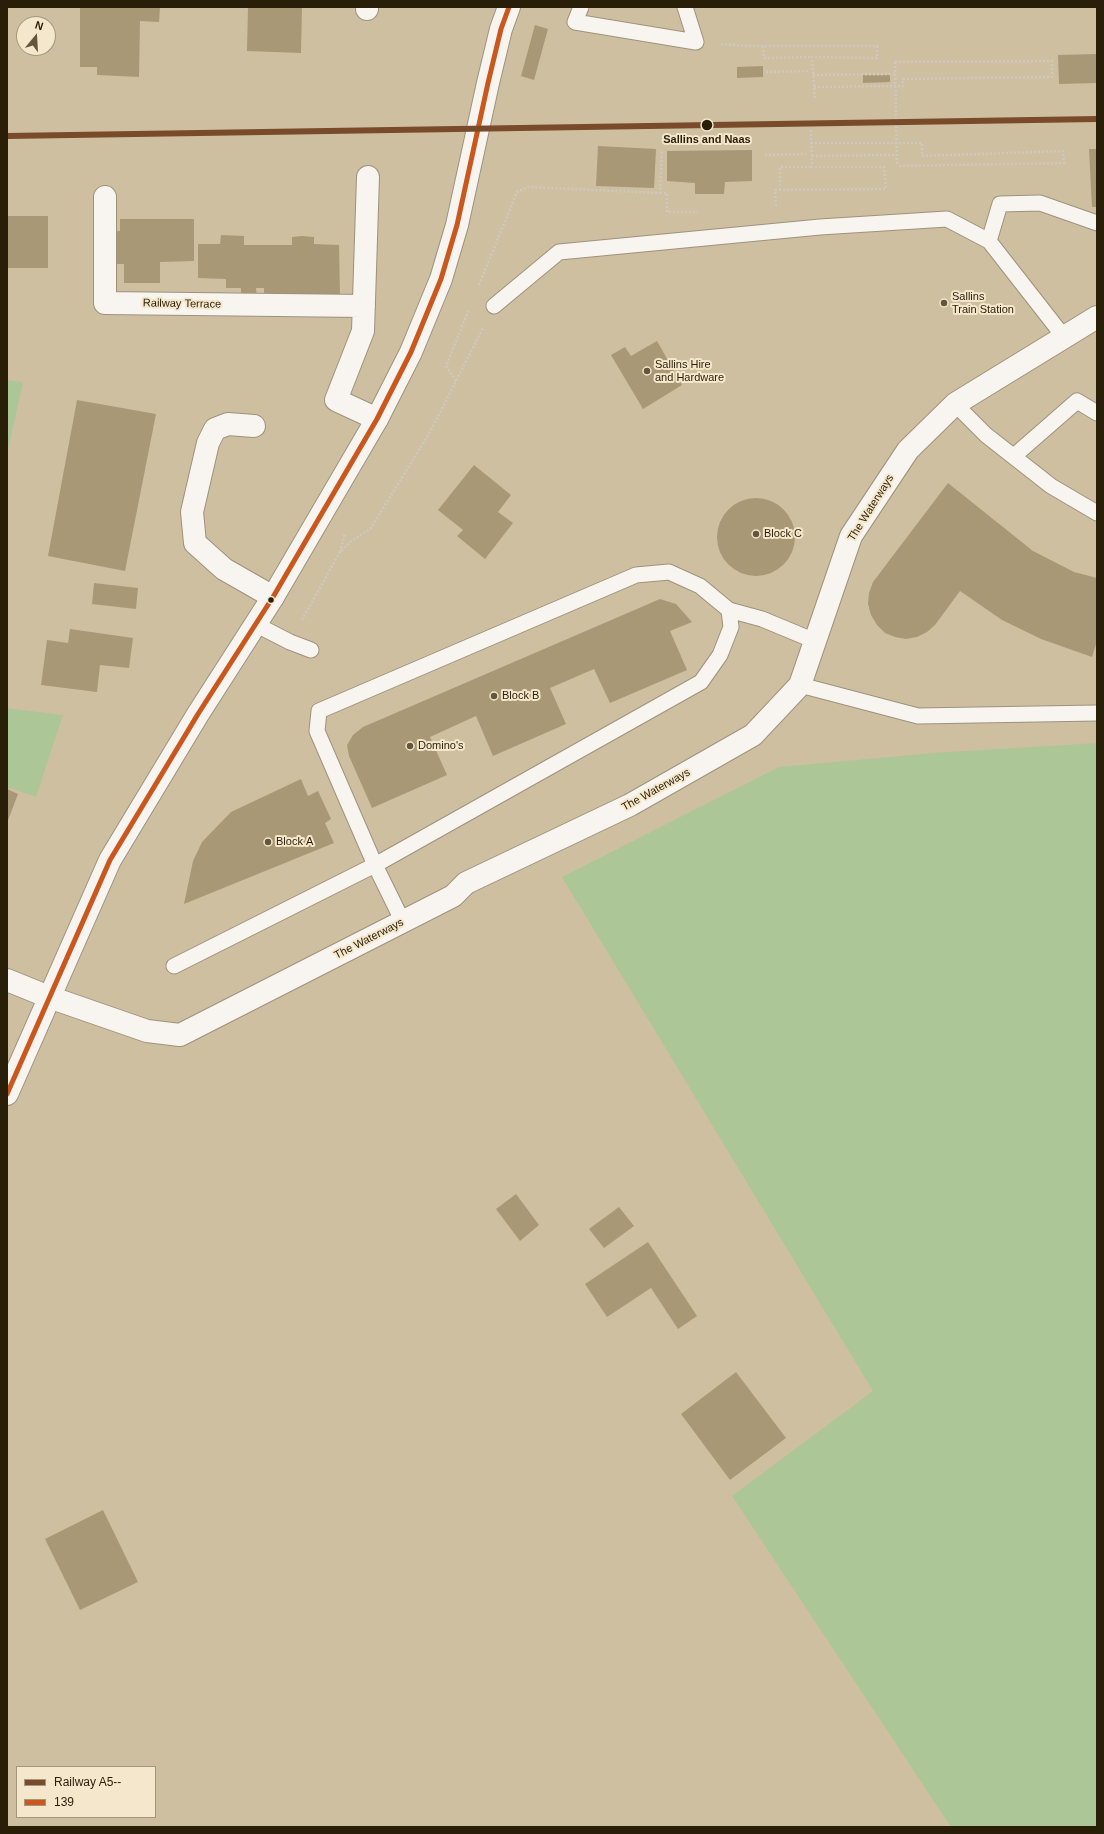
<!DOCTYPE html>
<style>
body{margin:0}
#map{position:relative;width:1104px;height:1834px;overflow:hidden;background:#cebfa0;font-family:Arial,sans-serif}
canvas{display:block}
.frame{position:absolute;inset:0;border:8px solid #291e08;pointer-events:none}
.legend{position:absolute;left:16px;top:1766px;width:140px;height:52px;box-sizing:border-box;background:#f5e7cc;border:1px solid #a3977e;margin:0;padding:5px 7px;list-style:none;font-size:12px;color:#291e08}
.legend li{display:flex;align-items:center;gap:8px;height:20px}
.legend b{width:20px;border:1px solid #a3977e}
.north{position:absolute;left:16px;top:16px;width:40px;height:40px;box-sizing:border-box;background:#f5e7cc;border:1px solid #a3977e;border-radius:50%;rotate:18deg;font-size:11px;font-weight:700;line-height:16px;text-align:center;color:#291e08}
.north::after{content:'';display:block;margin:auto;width:14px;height:18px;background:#63563d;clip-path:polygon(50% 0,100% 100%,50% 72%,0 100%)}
</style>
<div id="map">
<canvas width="1104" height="1834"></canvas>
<div class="frame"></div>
<ul class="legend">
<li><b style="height:5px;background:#7a4b2a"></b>Railway A5--</li>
<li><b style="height:5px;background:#ca571d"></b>139</li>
</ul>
<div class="north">N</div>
</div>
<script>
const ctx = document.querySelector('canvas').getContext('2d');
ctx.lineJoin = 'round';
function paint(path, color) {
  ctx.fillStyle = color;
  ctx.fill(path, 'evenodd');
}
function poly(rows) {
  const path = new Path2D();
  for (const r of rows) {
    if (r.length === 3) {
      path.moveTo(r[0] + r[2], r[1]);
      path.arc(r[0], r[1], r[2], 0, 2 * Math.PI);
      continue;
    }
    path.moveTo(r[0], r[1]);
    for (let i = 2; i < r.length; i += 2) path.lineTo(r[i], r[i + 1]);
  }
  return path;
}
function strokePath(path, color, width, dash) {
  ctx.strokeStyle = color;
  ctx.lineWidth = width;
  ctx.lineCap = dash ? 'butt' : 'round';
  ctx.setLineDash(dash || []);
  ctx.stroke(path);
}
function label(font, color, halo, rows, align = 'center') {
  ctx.font = font + ' Arial,sans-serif';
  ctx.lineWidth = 4;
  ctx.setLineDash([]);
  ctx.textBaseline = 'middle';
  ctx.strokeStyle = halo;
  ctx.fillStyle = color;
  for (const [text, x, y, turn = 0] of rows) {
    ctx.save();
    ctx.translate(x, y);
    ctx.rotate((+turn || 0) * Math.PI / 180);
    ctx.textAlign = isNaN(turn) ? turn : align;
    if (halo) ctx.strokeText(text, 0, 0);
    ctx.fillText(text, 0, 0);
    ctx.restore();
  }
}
const green = poly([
 [7,380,23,382,7,454],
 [7,708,63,715,36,797,7,787],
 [1097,743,1097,1827,951,1827,732,1496,873,1391,562,877,779,767,933,753]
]);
const building = poly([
 [80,7,160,7,159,22,140,21,139,77,97,75,97,67,80,67],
 [248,7,302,7,301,53,247,51],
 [535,25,548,29,534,80,521,76],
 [1097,54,1097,83,1059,84,1058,55],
 [763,66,763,77,737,78,737,67],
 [863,75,890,75,890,82,863,83],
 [598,146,656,149,654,188,596,186],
 [1089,149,1097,149,1097,207,1092,207],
 [752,150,752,181,725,182,724,194,695,194,695,183,667,181,667,151],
 [7,216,48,216,48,268,7,268],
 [120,219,194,219,194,261,160,262,160,283,124,283,124,264,112,264,112,231,120,231],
 [221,235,244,236,244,245,292,245,292,237,302,236,314,237,314,244,339,245,340,296,264,297,264,288,256,288,257,297,241,297,241,288,226,288,226,279,198,278,198,244,220,244],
 [657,341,682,385,643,409,611,355,625,347,631,356],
 [77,400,156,414,125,571,48,556],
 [474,465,511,495,498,512,513,523,485,559,457,536,463,530,438,510],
 [948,483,1033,551,1074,572,1097,578,1097,641,1092,657,1041,639,1002,620,960,591,935,625,927,632,917,637,906,639,895,637,885,633,877,625,871,615,868,604,869,593,873,582],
 [756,537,39],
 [94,583,138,588,136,609,92,604],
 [660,599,676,604,692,622,670,631,687,670,610,703,594,669,550,688,566,724,493,756,476,716,430,737,447,775,372,808,349,756,347,745,353,735,363,727],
 [70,629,133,638,129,668,100,665,97,692,41,685,47,640,68,643],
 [301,779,308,796,318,791,331,819,325,823,334,843,184,904,193,861,202,842,231,812],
 [7,789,18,794,7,823],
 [516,1194,539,1225,520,1241,496,1209],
 [619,1207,634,1226,604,1248,589,1229],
 [648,1242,697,1316,678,1329,651,1288,607,1317,585,1284],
 [736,1372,786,1438,730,1480,681,1414],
 [103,1510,138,1582,80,1610,45,1539]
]);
const path = poly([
 [721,44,748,46,877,46,877,58,812,57,815,100],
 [763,46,764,58,812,57],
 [766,72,808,71],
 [813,75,895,74],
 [814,87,903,86,903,79,1052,77,1052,61,895,62],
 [811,143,922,143,922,156,1063,151,1064,163,897,166],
 [765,155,806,154],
 [812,156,896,155],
 [780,190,780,167,812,167],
 [660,193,667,193,667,212,698,212],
 [776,206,775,190,886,189,884,167,812,167,811,130],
 [479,285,517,192,528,187,660,193,662,150],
 [456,381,446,366,469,309],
 [340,552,345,533],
 [302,620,340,552,350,542,371,528,430,432,483,328]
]);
const lane = poly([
 [581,7,575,22,696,42,685,7],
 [989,241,1000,204,1040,203,1097,223],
 [494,306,559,252,820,227,947,219,989,241,1064,337],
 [955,404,986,435,1051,486,1097,513],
 [1014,456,1077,401,1097,413],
 [729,610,762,619,815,641],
 [255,624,290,642,311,650],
 [800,685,918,716,1097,713],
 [174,966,375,865,701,682,720,655,731,627,729,610,700,586,669,572,636,575,319,711,317,731,375,865,403,922]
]);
const street = poly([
 [367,7,367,9],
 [368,177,363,331,336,400,377,419],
 [105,197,105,303,364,306],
 [254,426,228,424,215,429,208,443,192,512,195,543,224,569,273,597],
 [7,980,49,997,147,1031,180,1035,453,896,466,883,630,805,753,735,800,685,851,536,908,450,955,404,1097,317]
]);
const secondary = poly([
 [7,1094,110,860,198,714,273,597,377,419,411,352,441,279,457,225,488,83,501,29,509,7]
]);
const pathBridge = poly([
 [895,62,897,166]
]);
const bus1 = poly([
 [7,1094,110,860,198,714,273,597,377,419,411,352,441,279,457,225,488,83,501,29,509,7]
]);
const rail1 = poly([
 [7,136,1097,119]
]);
const markers = [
 [707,125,6,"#291e08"],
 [944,303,4,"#63563d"],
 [647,371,4,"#63563d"],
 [756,534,4,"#63563d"],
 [271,600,3.5,"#291e08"],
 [494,696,4,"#63563d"],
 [410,746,4,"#63563d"],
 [268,842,4,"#63563d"]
];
const stopNames = [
 ["Sallins and Naas",707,140]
];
const poiNames = [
 ["Sallins",952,297],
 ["Train Station",952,310],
 ["Sallins Hire",655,365],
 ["and Hardware",655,378],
 ["Block C",764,534],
 ["Block B",502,696],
 ["Domino's",418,746],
 ["Block A",276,842]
];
const streetNames = [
 ["Railway Terrace",182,304,1],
 ["The Waterways",871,508,-58],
 ["The Waterways",656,790,-29],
 ["The Waterways",369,939,-27]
];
paint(green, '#adc698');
paint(building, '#a89876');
strokePath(lane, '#9e927b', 17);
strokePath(street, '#9e927b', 24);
strokePath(secondary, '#9e927b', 24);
strokePath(path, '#cec8bf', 2.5, [2, 2]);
strokePath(lane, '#f8f5f1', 15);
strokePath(street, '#f8f5f1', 22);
strokePath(secondary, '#f8f5f1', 22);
strokePath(pathBridge, '#cec8bf', 2.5, [2, 2]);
strokePath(bus1, '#ca571d', 5);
strokePath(rail1, '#7a4b2a', 6);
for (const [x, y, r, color] of markers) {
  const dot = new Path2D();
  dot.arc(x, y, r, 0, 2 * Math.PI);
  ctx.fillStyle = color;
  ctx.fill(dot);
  strokePath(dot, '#f5e7cc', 1.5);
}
label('bold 11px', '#291e08', '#f5e7cc', stopNames);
label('11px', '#291e08', '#f5e7cc', poiNames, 'left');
label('11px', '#291e08', '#f5e7cc', streetNames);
</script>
